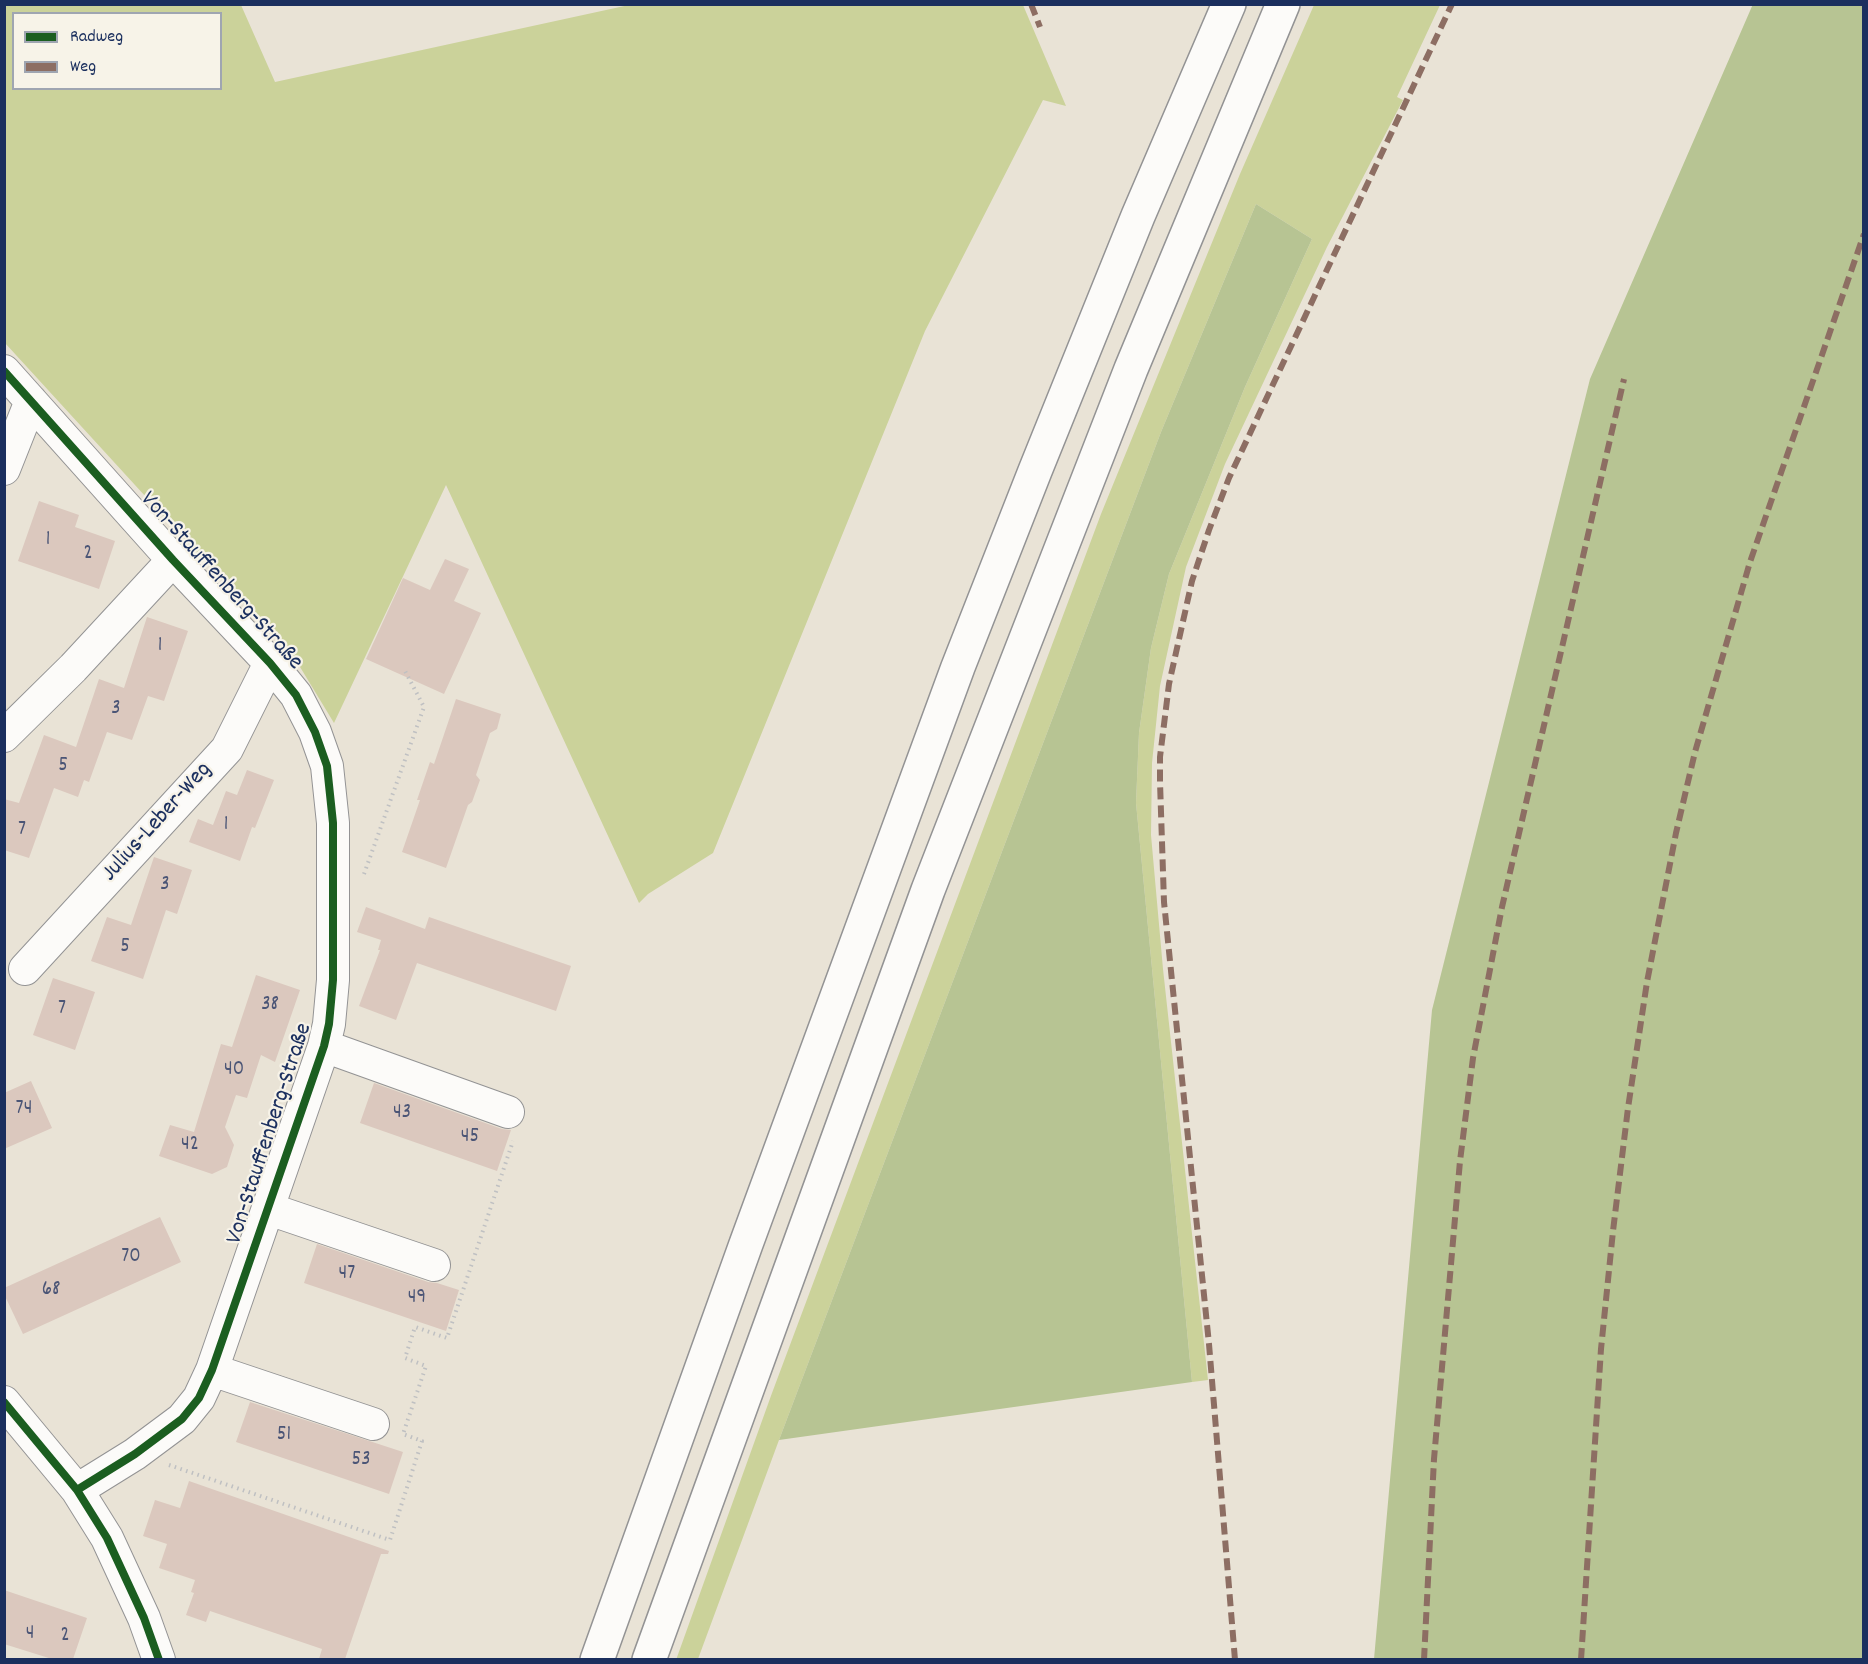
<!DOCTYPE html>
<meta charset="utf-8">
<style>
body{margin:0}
#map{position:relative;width:1868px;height:1664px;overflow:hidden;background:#e9e3d6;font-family:Dekko,sans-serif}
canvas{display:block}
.frame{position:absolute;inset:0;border:6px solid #1b2f5e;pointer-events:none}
.legend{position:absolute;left:12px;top:12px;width:210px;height:78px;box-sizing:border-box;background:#f7f3e8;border:2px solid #9fa5b1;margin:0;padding:8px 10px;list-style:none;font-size:18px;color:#1b2f5e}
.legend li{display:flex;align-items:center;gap:12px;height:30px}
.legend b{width:30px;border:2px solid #9fa5b1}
</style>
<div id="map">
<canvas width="1868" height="1664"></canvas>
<div class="frame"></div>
<ul class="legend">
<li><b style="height:8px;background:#1b5e20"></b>Radweg</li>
<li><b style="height:8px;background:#8d6e63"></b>Weg</li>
</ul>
</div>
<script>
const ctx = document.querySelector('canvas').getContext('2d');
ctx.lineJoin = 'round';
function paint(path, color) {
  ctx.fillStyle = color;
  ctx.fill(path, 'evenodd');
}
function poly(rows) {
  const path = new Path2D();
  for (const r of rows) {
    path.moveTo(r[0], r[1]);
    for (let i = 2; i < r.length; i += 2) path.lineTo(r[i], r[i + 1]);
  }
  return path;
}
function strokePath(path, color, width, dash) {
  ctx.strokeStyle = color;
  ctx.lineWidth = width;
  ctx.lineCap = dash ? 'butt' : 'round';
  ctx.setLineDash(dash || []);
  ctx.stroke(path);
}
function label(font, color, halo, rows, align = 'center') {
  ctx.font = font + ' Dekko,sans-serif';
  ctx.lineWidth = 4.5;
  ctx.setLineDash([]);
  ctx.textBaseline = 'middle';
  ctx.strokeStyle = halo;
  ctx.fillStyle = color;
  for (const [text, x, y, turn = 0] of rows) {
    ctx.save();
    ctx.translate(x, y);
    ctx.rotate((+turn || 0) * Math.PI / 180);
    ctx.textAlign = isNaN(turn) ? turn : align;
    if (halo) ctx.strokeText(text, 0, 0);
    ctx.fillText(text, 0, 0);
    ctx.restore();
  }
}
const green = poly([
 [5,4,241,5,275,82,629,5,1023,5,1066,106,1043,100,925,331,713,853,648,894,639,903,446,485,334,723,297,662,5,343],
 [14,14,220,14,220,88,14,88],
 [1314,5,1440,5,1397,97,1403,100,1327,247,1225,464,1186,567,1160,686,1152,763,1151,835,1163,969,1208,1380,1192,1382,1136,803,1139,733,1151,648,1169,574,1245,387,1312,239,1256,204,1161,432,779,1440,698,1659,676,1660,772,1393,1101,514,1240,174]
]);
const forest = poly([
 [1753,4,1863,5,1863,1659,1374,1659,1432,1010,1590,379],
 [1256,204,1312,239,1245,387,1169,574,1151,648,1139,733,1136,803,1192,1382,779,1440,1161,432]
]);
const building = poly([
 [39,501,79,515,75,527,115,541,99,589,18,561],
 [445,559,469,569,454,601,481,613,444,694,366,659,403,578,430,590],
 [147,617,188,631,164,701,148,696,132,740,107,732,89,782,84,780,78,797,54,788,29,858,4,850,4,799,19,803,44,735,76,747,99,679,124,688],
 [456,699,501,714,497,729,490,733,476,775,480,780,472,802,468,805,446,868,402,852,420,800,417,800,430,762,434,764],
 [247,770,274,780,255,828,252,827,240,861,189,842,198,819,213,825,226,791,237,795],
 [154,857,192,870,177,914,166,910,143,979,91,961,107,917,131,925],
 [366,907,425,929,429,917,571,966,556,1011,417,963,396,1020,359,1006,380,950,378,950,381,940,357,932],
 [256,975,300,990,275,1062,261,1055,247,1098,236,1095,225,1127,234,1145,227,1167,212,1174,159,1156,170,1125,194,1132,221,1044,232,1047],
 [53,978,95,992,75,1050,33,1035],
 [31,1081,52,1128,4,1149,4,1093],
 [374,1083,502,1129,511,1130,497,1171,360,1123],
 [160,1217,181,1262,23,1334,4,1294,4,1288],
 [317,1244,428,1282,437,1283,459,1290,446,1331,304,1283],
 [250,1402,403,1452,389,1494,236,1442],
 [189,1481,389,1551,388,1554,381,1554,345,1659,319,1659,322,1649,210,1611,206,1622,186,1615,194,1593,191,1592,195,1580,159,1568,167,1544,143,1536,155,1500,180,1508],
 [4,1590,87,1618,73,1659,52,1659,4,1644]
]);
const path = poly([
 [364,874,424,707,404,669],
 [169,1465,390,1540,422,1441,403,1434,426,1366,405,1358,415,1327,447,1338,513,1141]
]);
const minor = poly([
 [4,371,173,560,270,663,296,695,315,732,327,766,333,823,333,980,329,1024,324,1046,212,1370,199,1398,182,1419,135,1454,77,1490],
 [4,469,31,401],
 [4,736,73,668,173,560],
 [25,969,227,749,270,663],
 [324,1046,508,1112],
 [269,1209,434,1265],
 [212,1370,373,1424],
 [4,1402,77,1490,107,1538,144,1618,159,1660]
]);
const highway = poly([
 [597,1660,746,1244,958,667,1035,471,1138,216,1229,4],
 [649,1660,928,890,1131,369,1283,4]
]);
const quiet = poly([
 [1031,4,1040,27],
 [1235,1660,1209,1344,1164,902,1160,782,1160,757,1169,684,1192,581,1209,530,1229,478,1452,4],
 [1424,1660,1434,1459,1460,1161,1473,1058,1502,907,1624,379],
 [1581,1660,1601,1349,1613,1231,1628,1108,1647,982,1676,833,1695,752,1750,562,1864,234]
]);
const cycleway = poly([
 [4,371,173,560,270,663,296,695,315,732,327,766,333,823,333,980,329,1024,324,1046,212,1370,199,1398,182,1419,135,1454,77,1490],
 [4,1402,77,1490,107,1538,144,1618,159,1660]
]);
const numberNames = [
 ["1",48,541],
 ["2",88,555],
 ["1",160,647],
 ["3",116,710],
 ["5",63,767],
 ["1",226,826],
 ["7",22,831],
 ["3",165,886],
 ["5",125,948],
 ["38",270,1006],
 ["7",62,1010],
 ["40",234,1071],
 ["74",24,1110],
 ["43",402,1114],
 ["45",470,1138],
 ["42",190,1146],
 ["70",131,1258],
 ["47",347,1275],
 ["68",51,1291],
 ["49",417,1299],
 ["51",284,1436],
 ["53",361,1461],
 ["4",30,1635],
 ["2",65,1637]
];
const streetNames = [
 ["Von-Stauffenberg-Straße",220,582,48],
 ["Julius-Leber-Weg",158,823,-48],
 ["Von-Stauffenberg-Straße",271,1134,-72]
];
paint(green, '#cbd29a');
paint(forest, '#b7c493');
paint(building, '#dbc8be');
strokePath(minor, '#939394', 34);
strokePath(highway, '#939394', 36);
strokePath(path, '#bfc0c2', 4, [1.5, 4.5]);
strokePath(minor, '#fcfbf9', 32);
strokePath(highway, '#fcfbf9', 33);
strokePath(quiet, '#8d6e63', 6, [12, 6]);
strokePath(cycleway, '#1b5e20', 8);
label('21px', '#4b5576', null, numberNames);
label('24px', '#1b2f5e', '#f7f3e8', streetNames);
</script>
